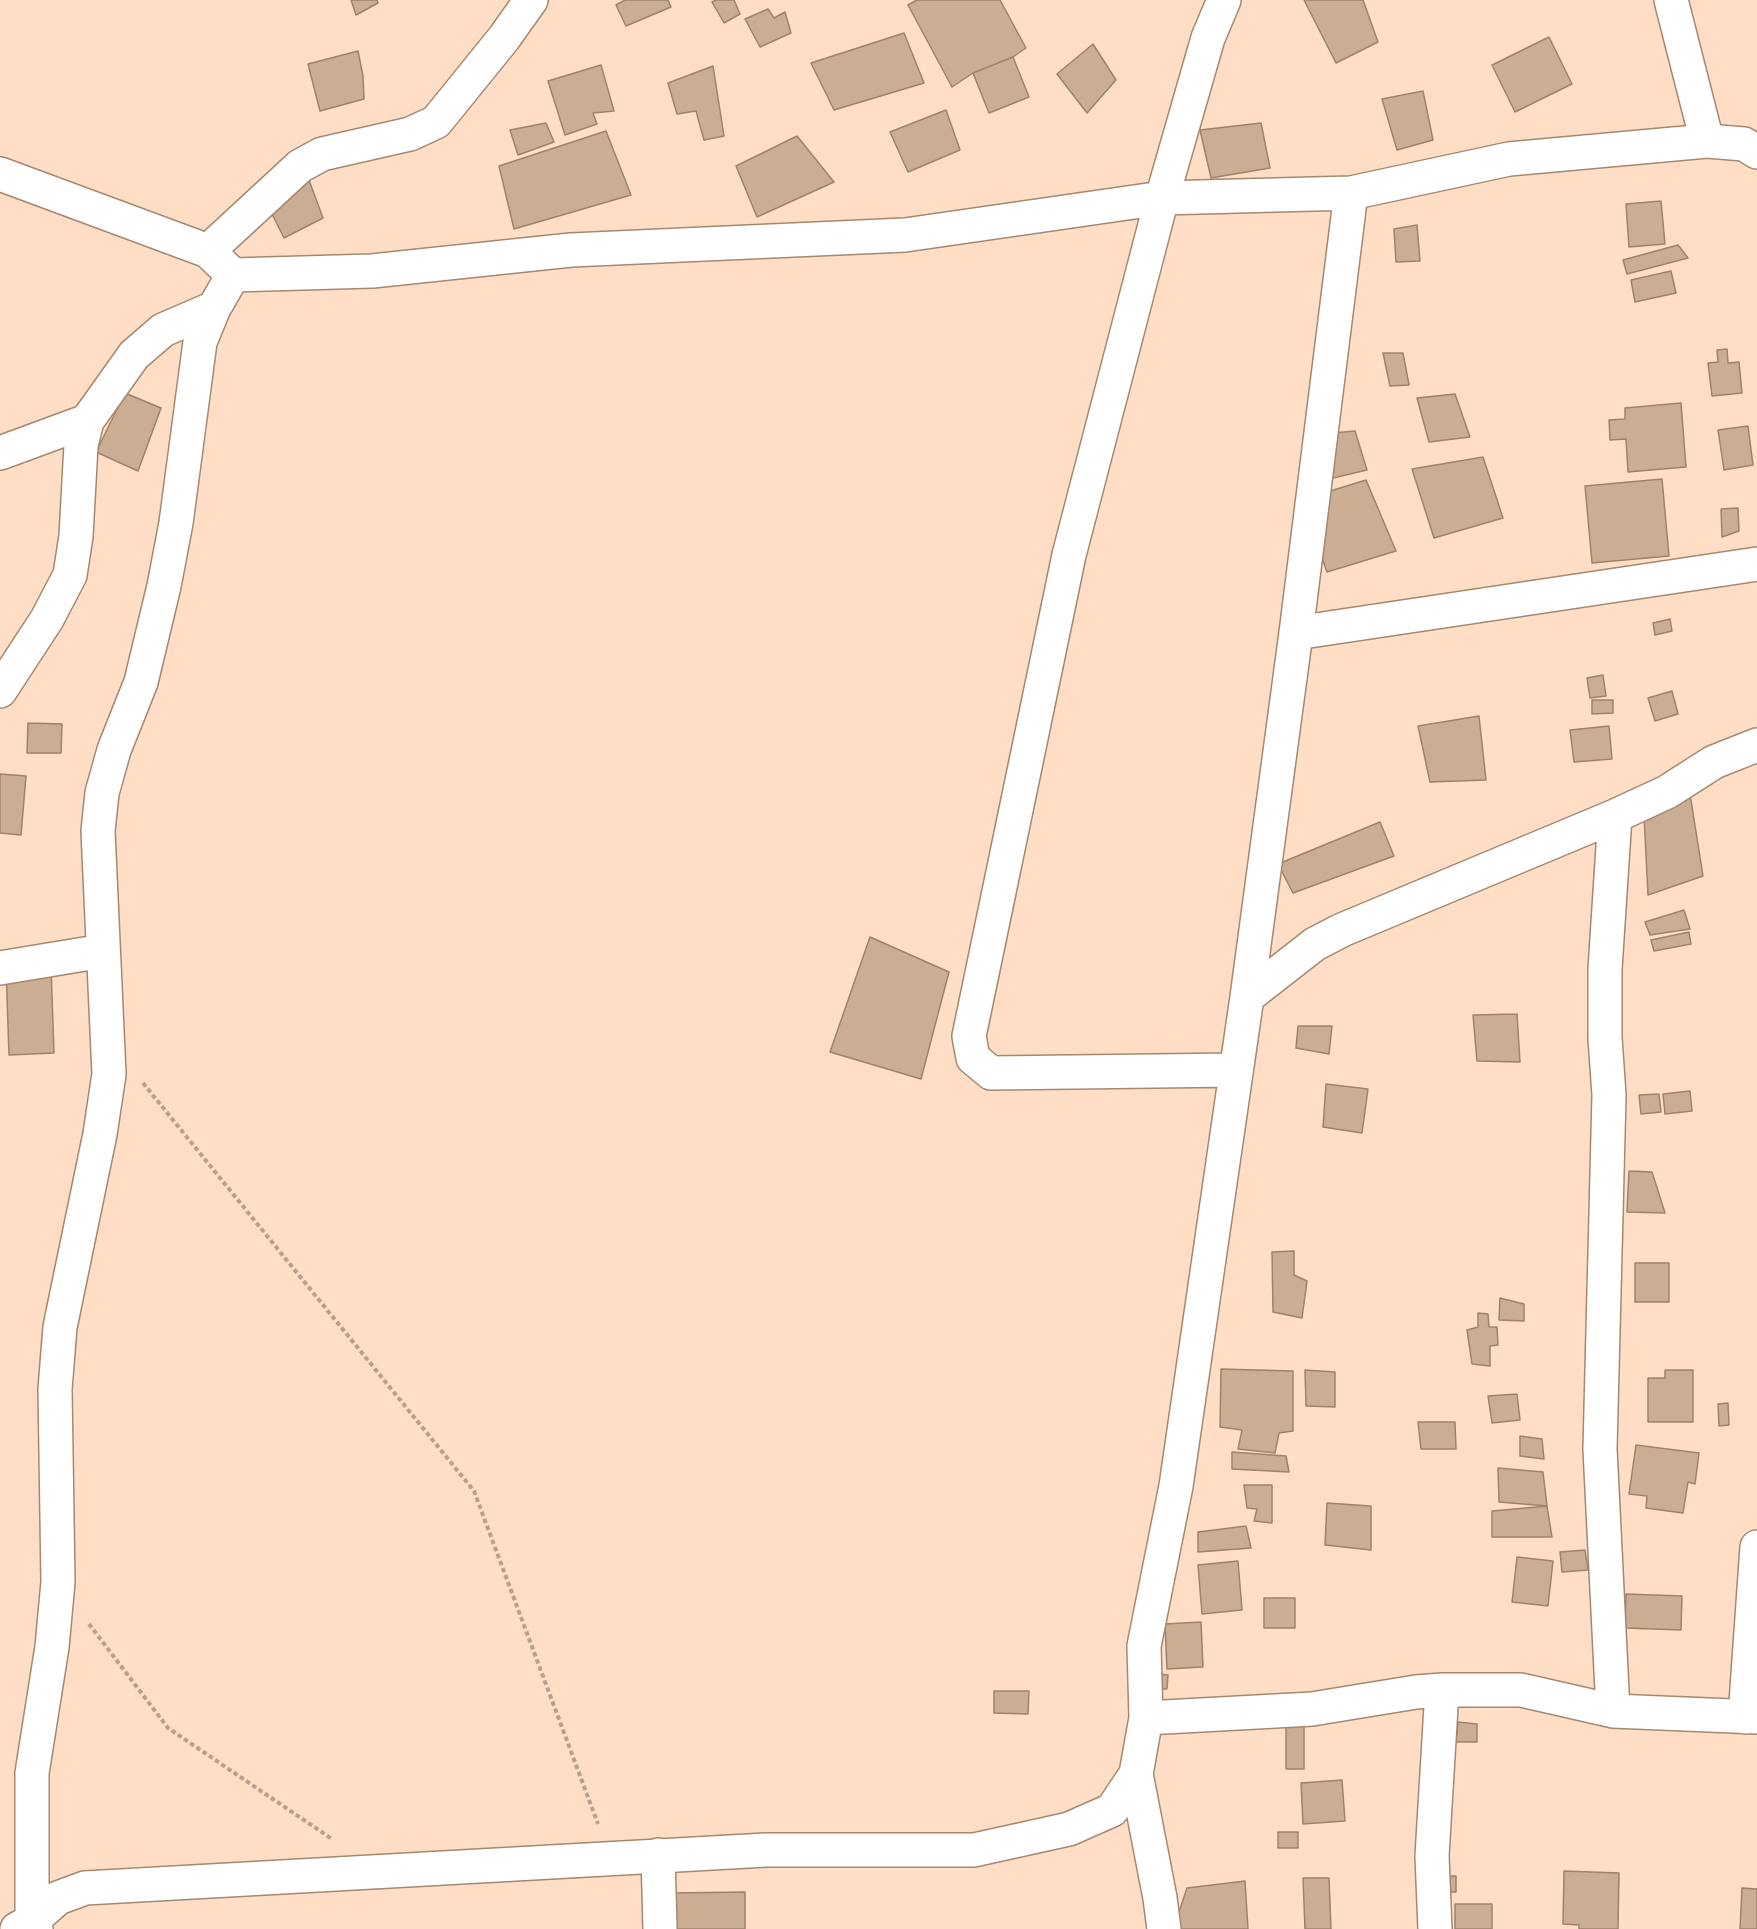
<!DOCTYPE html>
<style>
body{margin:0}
canvas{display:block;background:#ffdec5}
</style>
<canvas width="1757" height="1929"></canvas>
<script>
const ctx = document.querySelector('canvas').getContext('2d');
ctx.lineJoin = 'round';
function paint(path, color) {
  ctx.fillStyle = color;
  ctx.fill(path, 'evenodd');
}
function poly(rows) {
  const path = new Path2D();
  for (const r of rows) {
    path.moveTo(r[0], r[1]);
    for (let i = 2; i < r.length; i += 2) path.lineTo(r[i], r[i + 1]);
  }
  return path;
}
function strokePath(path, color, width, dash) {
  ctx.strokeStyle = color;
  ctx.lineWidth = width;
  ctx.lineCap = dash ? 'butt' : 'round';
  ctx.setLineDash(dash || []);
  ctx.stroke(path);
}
const building = poly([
 [351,0,377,0,378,3,356,15,351,0],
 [625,0,668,0,671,7,626,26,616,5,625,0],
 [716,0,734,0,740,14,724,23,712,2,716,0],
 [917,0,1000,0,1026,48,1013,57,973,73,952,87,908,5,917,0],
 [1304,0,1363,0,1378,42,1336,63,1304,0],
 [768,9,774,18,785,12,791,33,760,47,745,19,768,9],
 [904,33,924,83,834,110,811,63,904,33],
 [1549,37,1572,84,1515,112,1492,65,1549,37],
 [1093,44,1116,80,1087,113,1057,74,1093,44],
 [358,51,363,76,364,99,320,111,308,64,358,51],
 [1013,57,1029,97,989,113,973,73,1013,57],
 [601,65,614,111,593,113,597,124,565,135,548,81,601,65],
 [713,66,724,136,704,140,696,111,677,114,668,83,713,66],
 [1423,91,1433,140,1397,150,1382,99,1423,91],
 [946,110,960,150,908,172,890,132,946,110],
 [546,123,554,142,518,155,510,130,546,123],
 [1261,123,1270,168,1211,178,1200,130,1261,123],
 [606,131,631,195,514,229,499,166,606,131],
 [797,136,834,182,757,217,736,166,797,136],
 [306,172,323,218,284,238,261,192,306,172],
 [1661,201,1665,244,1629,247,1626,204,1661,201],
 [1417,225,1420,261,1396,262,1394,229,1417,225],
 [1678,245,1688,258,1627,274,1623,260,1678,245],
 [1671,271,1676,293,1635,302,1631,280,1671,271],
 [1727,349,1728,363,1739,362,1742,393,1712,396,1708,363,1718,362,1717,350,1727,349],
 [1383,353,1403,353,1409,385,1390,386,1383,353],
 [125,393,161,408,138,471,96,452,125,393],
 [1455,394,1470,437,1429,442,1417,398,1455,394],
 [1681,403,1686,467,1628,472,1626,439,1610,440,1609,420,1625,419,1625,408,1681,403],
 [1748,426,1753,465,1724,470,1718,430,1748,426],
 [1355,431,1367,470,1333,478,1321,434,1355,431],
 [1483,457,1503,518,1434,538,1412,469,1483,457],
 [1662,479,1669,556,1592,563,1585,486,1662,479],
 [1366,480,1396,551,1327,572,1301,500,1366,480],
 [1738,508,1739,531,1722,537,1721,509,1738,508],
 [1670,619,1672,631,1655,635,1653,623,1670,619],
 [1603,675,1606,696,1590,698,1587,678,1603,675],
 [1672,691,1678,714,1655,721,1648,698,1672,691],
 [1592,700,1613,700,1613,713,1592,714,1592,700],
 [1479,716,1486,780,1430,782,1418,726,1479,716],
 [28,723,62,724,61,753,27,753,28,723],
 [1609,726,1612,759,1574,762,1570,730,1609,726],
 [0,774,26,776,21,835,0,833,0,774],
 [1690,794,1703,876,1648,895,1644,816,1690,794],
 [1380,822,1394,856,1293,893,1278,864,1380,822],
 [1684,910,1690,929,1650,935,1645,922,1684,910],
 [1689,932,1691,944,1654,951,1651,940,1689,932],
 [870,937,949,972,921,1079,830,1052,870,937],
 [51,966,54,1053,9,1055,6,967,51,966],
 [1517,1014,1520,1062,1477,1061,1473,1015,1517,1014],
 [1298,1026,1332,1026,1329,1054,1296,1048,1298,1026],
 [1326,1084,1368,1089,1362,1133,1323,1127,1326,1084],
 [1690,1091,1692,1111,1665,1114,1663,1094,1690,1091],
 [1659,1094,1661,1112,1641,1114,1639,1095,1659,1094],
 [1629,1171,1652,1172,1665,1213,1627,1212,1629,1171],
 [1294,1251,1294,1275,1307,1281,1302,1318,1273,1312,1272,1252,1294,1251],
 [1635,1263,1669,1263,1669,1302,1635,1302,1635,1263],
 [1500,1298,1524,1304,1524,1321,1499,1320,1500,1298],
 [1478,1313,1488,1314,1489,1327,1497,1327,1498,1345,1490,1346,1490,1366,1472,1364,1467,1330,1478,1327,1478,1313],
 [1221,1369,1293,1371,1293,1431,1279,1433,1275,1453,1238,1449,1242,1430,1220,1427,1221,1369],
 [1305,1370,1335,1372,1335,1407,1306,1406,1305,1370],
 [1665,1370,1693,1370,1693,1422,1648,1422,1648,1378,1665,1378,1665,1370],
 [1517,1394,1520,1420,1492,1423,1488,1396,1517,1394],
 [1728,1403,1729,1425,1719,1426,1718,1404,1728,1403],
 [1418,1422,1455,1422,1456,1449,1421,1449,1418,1422],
 [1520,1436,1542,1439,1544,1459,1520,1456,1520,1436],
 [1636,1445,1699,1453,1695,1484,1688,1482,1683,1513,1646,1508,1647,1496,1629,1494,1636,1445],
 [1232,1452,1286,1456,1289,1472,1232,1469,1232,1452],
 [1498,1468,1543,1472,1547,1506,1499,1502,1498,1468],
 [1244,1485,1272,1485,1272,1523,1254,1521,1257,1509,1247,1508,1244,1485],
 [1327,1503,1371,1506,1371,1550,1325,1545,1327,1503],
 [1547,1506,1552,1537,1492,1537,1492,1511,1547,1506],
 [1246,1526,1251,1548,1198,1552,1198,1532,1246,1526],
 [1585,1550,1588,1570,1562,1572,1560,1552,1585,1550],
 [1517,1557,1553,1561,1548,1606,1512,1602,1517,1557],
 [1238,1561,1242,1610,1202,1614,1198,1565,1238,1561],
 [1626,1594,1682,1596,1681,1630,1625,1628,1626,1594],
 [1264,1598,1295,1598,1295,1628,1264,1628,1264,1598],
 [1201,1622,1203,1667,1167,1669,1165,1624,1201,1622],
 [1150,1673,1168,1675,1167,1689,1150,1689,1150,1673],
 [994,1691,1029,1691,1028,1714,994,1713,994,1691],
 [1458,1722,1477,1724,1477,1742,1456,1742,1458,1722],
 [1286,1726,1304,1726,1304,1769,1286,1769,1286,1726],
 [1342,1780,1345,1821,1303,1824,1301,1783,1342,1780],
 [1278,1832,1298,1832,1298,1848,1278,1848,1278,1832],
 [1564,1871,1619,1873,1618,1929,1579,1929,1579,1925,1563,1924,1564,1871],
 [1436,1876,1456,1876,1456,1892,1436,1892,1436,1876],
 [1303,1878,1329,1878,1331,1929,1305,1929,1303,1878],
 [1245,1881,1248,1929,1177,1929,1177,1918,1187,1888,1245,1881],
 [1742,1888,1757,1889,1757,1929,1740,1929,1742,1888],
 [745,1892,745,1929,671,1929,670,1893,745,1892],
 [1455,1904,1492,1904,1492,1929,1455,1929,1455,1904]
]);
const path = poly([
 [143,1083,474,1491,598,1824],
 [89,1624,168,1728,332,1839]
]);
const minor = poly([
 [1224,0,1208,38,1162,198,1069,555,969,1036,973,1058,991,1073,1236,1070],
 [1671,0,1707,141],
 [0,174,208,251,233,275,372,271,571,250,905,235,1162,198,1351,193,1509,159,1707,141,1744,144,1757,152],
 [208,251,300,166,322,154,410,134,436,122,504,38,531,0],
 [0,453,87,421],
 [1296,633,1757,564],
 [0,691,47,619,70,575,76,536,81,445,87,421,134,355,163,330,214,308],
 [0,968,103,951],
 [1247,997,1315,944,1342,930,1615,816,1667,792,1714,762,1757,745],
 [1613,1711,1600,1449,1609,1095,1605,1038,1605,969,1615,816],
 [1745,1717,1757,1547],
 [1146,1718,1312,1709,1416,1692,1442,1690,1521,1690,1613,1711,1757,1717],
 [1136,1774,1160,1898,1164,1929],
 [658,1855,660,1929],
 [17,1929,32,1921,58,1898,85,1888,766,1850,974,1850,1069,1829,1112,1810,1136,1774,1146,1718,1144,1646,1176,1486,1247,997,1296,633,1351,193],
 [36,1929,32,1921,32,1773,52,1647,58,1582,55,1389,60,1327,100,1134,109,1074,98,831,102,793,114,750,141,682,164,586,176,523,200,342,214,308,233,275],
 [1435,1929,1432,1856,1442,1690]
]);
paint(building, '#cbad94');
strokePath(building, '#9f826a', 1.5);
strokePath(minor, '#a58870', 36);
strokePath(path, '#b99f8c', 4, [4.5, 3]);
strokePath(minor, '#fff', 33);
</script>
